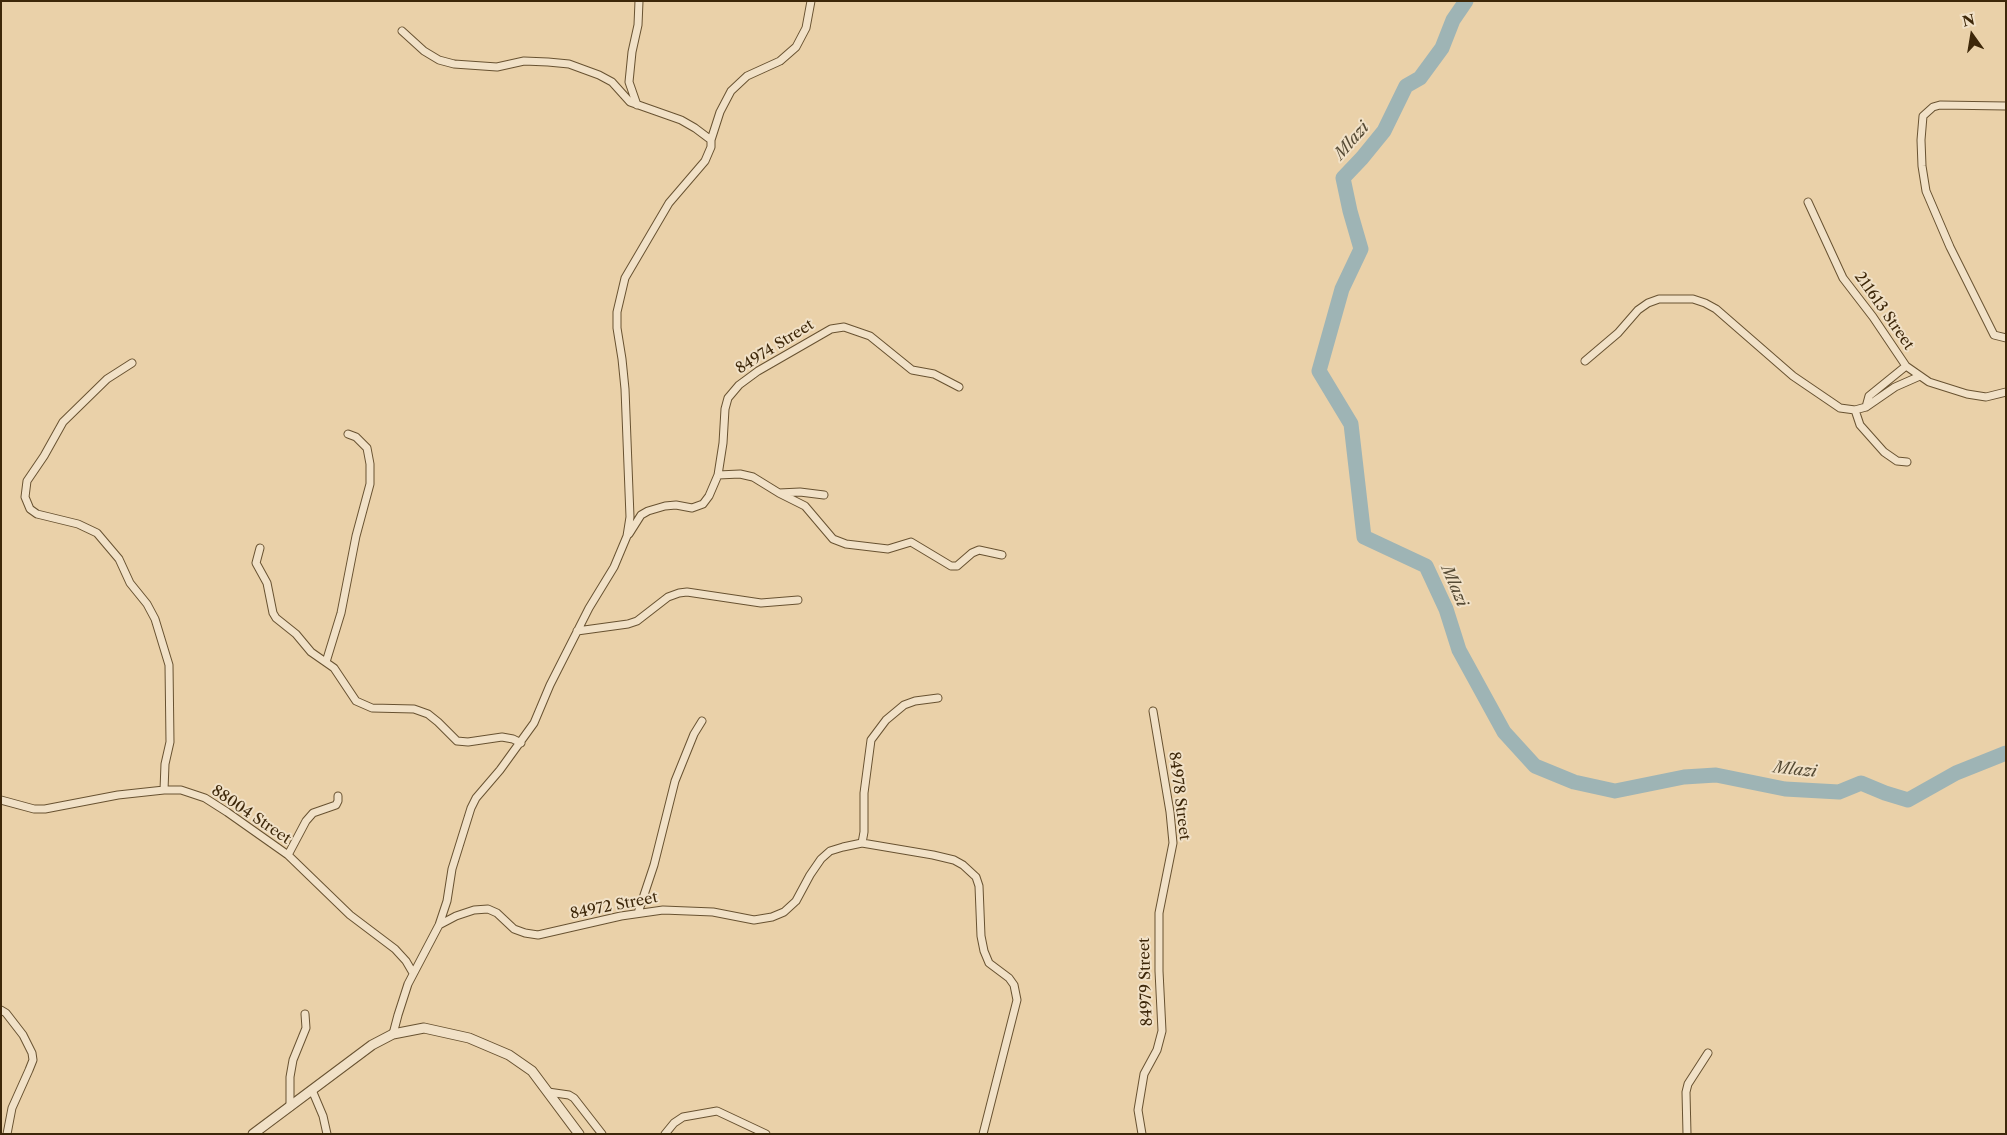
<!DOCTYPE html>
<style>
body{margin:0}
#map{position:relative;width:2007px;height:1135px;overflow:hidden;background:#ead1a9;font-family:"Libre Caslon Text",serif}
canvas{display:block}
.frame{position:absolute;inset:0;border:2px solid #3d2709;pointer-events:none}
.north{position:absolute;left:1947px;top:10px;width:50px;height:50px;-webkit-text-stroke:4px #f1e1c7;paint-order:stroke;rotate:347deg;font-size:14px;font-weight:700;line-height:20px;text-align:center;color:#3d2709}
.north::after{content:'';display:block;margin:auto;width:18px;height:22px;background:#3d2709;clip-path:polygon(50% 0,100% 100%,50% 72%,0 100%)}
</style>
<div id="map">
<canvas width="2007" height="1135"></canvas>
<div class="frame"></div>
<div class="north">N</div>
</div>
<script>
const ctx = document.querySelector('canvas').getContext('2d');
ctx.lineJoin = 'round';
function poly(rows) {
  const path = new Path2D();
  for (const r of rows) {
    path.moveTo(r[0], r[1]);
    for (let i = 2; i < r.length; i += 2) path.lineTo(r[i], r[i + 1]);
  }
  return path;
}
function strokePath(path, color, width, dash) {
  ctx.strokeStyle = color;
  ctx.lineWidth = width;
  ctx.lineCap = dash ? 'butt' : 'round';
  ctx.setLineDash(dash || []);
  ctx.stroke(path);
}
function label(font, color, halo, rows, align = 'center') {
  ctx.font = font + ' "Libre Caslon Text",serif';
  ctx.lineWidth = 4;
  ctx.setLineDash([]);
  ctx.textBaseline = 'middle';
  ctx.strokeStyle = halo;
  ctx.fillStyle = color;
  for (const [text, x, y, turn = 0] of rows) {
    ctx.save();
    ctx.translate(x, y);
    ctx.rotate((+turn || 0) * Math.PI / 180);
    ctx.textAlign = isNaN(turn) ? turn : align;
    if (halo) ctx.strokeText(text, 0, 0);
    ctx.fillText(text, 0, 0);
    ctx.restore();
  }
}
const river = poly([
 [1466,1,1453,20,1442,48,1420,78,1406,86,1384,131,1362,158,1343,178,1350,211,1361,249,1342,289,1319,371,1351,424,1364,537,1426,566,1446,609,1459,650,1504,732,1535,766,1574,782,1615,791,1684,777,1716,775,1785,789,1839,792,1861,783,1885,793,1908,800,1956,773,2006,753]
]);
const minor = poly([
 [402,31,424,51,439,60,454,64,497,67,524,61,548,62,569,64,599,75,612,82,630,102,681,120,695,128,711,140],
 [637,105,629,82,632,52,638,25,639,1],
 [2006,106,1940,105,1933,107,1923,116,1921,140,1922,166,1926,191,1950,247,1994,335,2006,338],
 [1808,202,1843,278,1873,317,1906,366,1929,382,1967,394,1986,397,2006,392],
 [1585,361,1618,333,1638,310,1648,303,1659,299,1693,299,1705,303,1716,309,1793,376,1840,408,1855,410,1866,407,1895,387,1920,376],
 [132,363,107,379,63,422,44,456,27,481,25,497,30,509,37,514,78,524,97,533,119,559,130,583,147,604,155,619,169,665,170,742,165,764,164,790],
 [1866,407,1869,396,1906,366],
 [1855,410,1860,425,1884,452,1897,461,1907,462],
 [718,475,723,443,725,409,728,398,739,385,758,371,831,329,844,327,870,336,912,370,934,374,959,387],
 [779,493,805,506,833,539,846,544,888,549,911,542,951,566,957,566,972,553,979,550,1002,555],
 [629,534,641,515,648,511,665,506,676,505,692,508,703,504,709,496,718,475,740,474,753,477,779,493,800,492,824,495],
 [260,548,256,563,267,583,273,613,276,618,296,634,311,652,334,668,356,701,372,708,414,709,428,714,438,722,457,741,468,742,502,737,513,739,521,743],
 [577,631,628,624,637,621,668,597,679,593,687,592,761,603,798,600],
 [326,662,341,613,356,536,370,484,370,464,367,448,356,437,348,434],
 [1,800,34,809,45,809,118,795,164,790,181,790,205,798,227,812,288,855,350,915,395,949,406,961,413,973],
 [862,843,864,832,864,793,871,740,886,720,904,705,915,701,938,698],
 [288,855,306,821,313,813,336,805,338,801,338,796],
 [638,913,654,865,675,781,694,734,702,721],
 [439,925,456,916,474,910,488,909,497,913,514,929,525,933,538,935,621,916,663,910,713,912,754,920,772,917,784,912,796,901,810,875,821,859,830,851,843,847,862,843,933,855,954,860,963,865,976,877,979,886,981,936,984,951,989,963,1009,978,1014,985,1017,1000,983,1134],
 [1,1010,6,1013,23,1035,32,1053,33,1060,29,1070,12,1108,7,1134],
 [393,1034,398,1015,408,984,439,925,447,901,452,869,471,808,476,798,500,770,534,723,550,685,589,608,614,567,627,536,630,517,625,389,622,359,617,328,617,312,625,278,669,203,705,161,711,147,711,140,720,112,731,91,747,76,780,61,796,47,806,28,811,1],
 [312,1090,323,1116,327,1134],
 [548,1092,569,1095,574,1098,602,1134],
 [290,1107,290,1077,293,1060,306,1028,305,1014],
 [665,1134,674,1123,683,1117,717,1111,766,1134],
 [1142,1134,1138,1110,1144,1074,1157,1050,1162,1031,1159,971,1159,913,1173,843,1170,812,1153,711],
 [1687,1134,1686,1092,1688,1084,1708,1053]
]);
const tertiary = poly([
 [253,1134,372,1045,393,1034,424,1028,469,1038,509,1055,532,1071,579,1134]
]);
const streetNames = [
 ["211613 Street",1884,311,55],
 ["84974 Street",775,347,-32],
 ["84978 Street",1179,796,83],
 ["88004 Street",251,815,34],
 ["84972 Street",614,906,-11],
 ["84979 Street",1146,982,-92]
];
const waterNames = [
 ["Mlazi",1352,141,-49],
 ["Mlazi",1454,586,67],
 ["Mlazi",1795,770,6]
];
strokePath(river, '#9eb4b5', 15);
strokePath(minor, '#685231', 9);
strokePath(tertiary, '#685231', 11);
strokePath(minor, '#f1e1c7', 7);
strokePath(tertiary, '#f1e1c7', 9);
label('15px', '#3d2709', '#f1e1c7', streetNames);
label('italic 16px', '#554a34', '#f1e1c7', waterNames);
</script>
